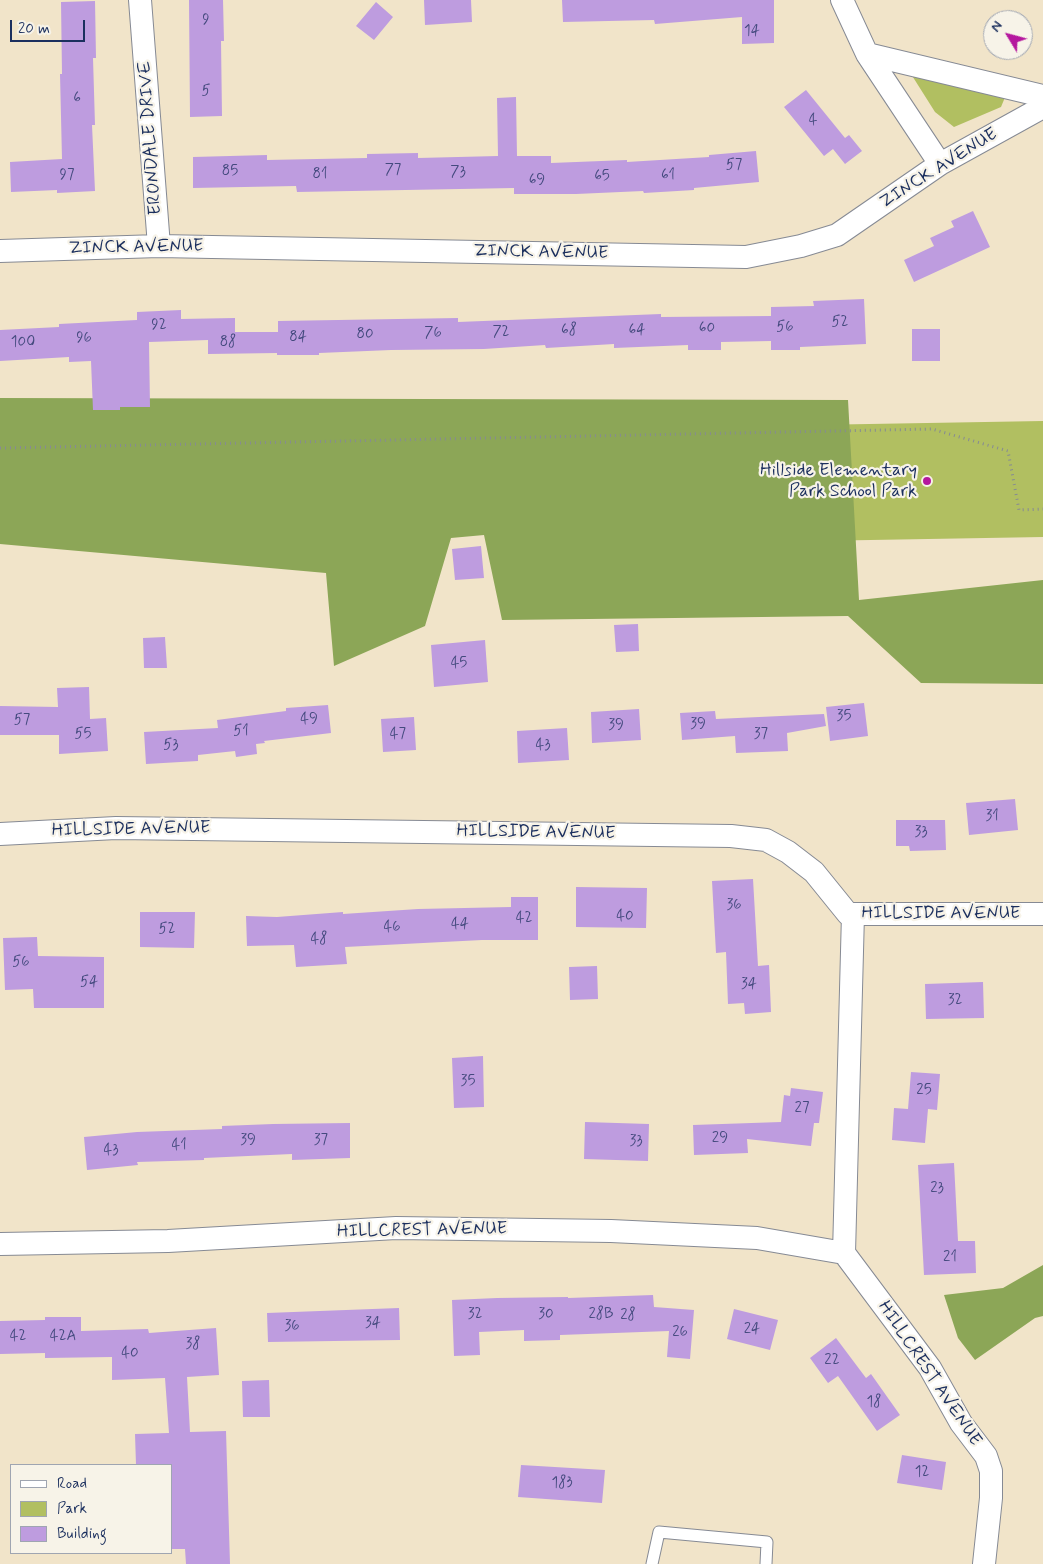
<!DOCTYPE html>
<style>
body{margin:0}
#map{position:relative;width:1043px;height:1564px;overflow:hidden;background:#f1e4c9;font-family:Mynerve,sans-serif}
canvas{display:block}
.legend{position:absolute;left:10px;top:1464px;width:162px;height:90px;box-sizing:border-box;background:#f7f3e8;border:1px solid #9fa5b1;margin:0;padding:6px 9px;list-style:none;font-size:15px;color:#1b2f5e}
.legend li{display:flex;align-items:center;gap:10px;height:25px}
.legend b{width:25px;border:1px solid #9fa5b1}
.north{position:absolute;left:983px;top:10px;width:50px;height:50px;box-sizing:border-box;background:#f7f3e8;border:1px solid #9fa5b1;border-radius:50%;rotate:307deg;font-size:14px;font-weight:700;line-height:20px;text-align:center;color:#1b2f5e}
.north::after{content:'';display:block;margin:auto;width:18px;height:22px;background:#b5179e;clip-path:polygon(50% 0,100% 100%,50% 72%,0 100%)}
.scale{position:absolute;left:10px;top:20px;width:75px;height:22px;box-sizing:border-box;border:2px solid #1b2f5e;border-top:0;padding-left:6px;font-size:15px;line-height:18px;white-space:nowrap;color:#1b2f5e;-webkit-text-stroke:4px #f7f3e8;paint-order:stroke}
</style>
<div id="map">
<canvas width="1043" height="1564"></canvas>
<ul class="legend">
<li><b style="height:6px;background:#fff"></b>Road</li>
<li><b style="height:14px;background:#b1bf61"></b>Park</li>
<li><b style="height:14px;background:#be9cdf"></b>Building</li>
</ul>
<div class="north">N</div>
<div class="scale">20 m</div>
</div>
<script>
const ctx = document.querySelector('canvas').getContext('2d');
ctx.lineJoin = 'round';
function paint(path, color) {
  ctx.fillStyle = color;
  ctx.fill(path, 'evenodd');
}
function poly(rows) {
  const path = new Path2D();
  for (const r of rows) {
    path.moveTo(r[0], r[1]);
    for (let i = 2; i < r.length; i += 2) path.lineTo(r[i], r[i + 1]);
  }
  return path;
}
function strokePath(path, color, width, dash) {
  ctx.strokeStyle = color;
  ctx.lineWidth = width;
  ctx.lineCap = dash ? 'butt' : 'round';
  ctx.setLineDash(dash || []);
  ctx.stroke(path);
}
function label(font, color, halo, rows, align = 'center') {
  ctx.font = font + ' Mynerve,sans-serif';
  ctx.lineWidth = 4.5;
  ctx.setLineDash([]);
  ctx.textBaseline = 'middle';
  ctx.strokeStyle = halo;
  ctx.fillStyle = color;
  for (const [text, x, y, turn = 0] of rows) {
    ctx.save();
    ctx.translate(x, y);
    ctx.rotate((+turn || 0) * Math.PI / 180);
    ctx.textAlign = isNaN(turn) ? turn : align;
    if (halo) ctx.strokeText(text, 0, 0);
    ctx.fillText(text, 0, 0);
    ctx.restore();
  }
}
const green = poly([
 [911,74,1008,90,1001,107,954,127,935,112],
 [1043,421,1043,537,813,541,811,425]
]);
const forest = poly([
 [0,398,848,400,859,600,1043,580,1043,684,921,683,848,616,502,620,484,535,451,538,425,626,334,666,326,573,0,544],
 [1043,1265,1043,1316,1035,1318,975,1360,958,1338,944,1295,1003,1288]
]);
const building = poly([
 [189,0,223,0,224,41,221,41,222,116,190,117],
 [424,0,471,0,472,22,425,25],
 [562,0,774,0,774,43,742,44,742,17,655,24,654,20,563,22],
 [95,1,96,58,93,58,95,125,92,125,95,191,57,193,57,190,11,192,10,162,62,159,60,74,62,74,61,2],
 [376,2,393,17,374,40,356,26],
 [806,90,845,138,849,135,862,151,845,164,833,149,824,156,784,107],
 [516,97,517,156,551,156,551,163,627,160,627,162,709,157,709,155,756,151,759,182,694,188,694,190,644,193,643,191,576,194,514,194,514,188,297,192,296,186,193,188,193,157,267,155,267,160,367,158,367,154,418,153,418,158,498,156,497,98],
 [973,211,990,247,914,282,904,260,934,246,930,238,954,227,951,221],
 [864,299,866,344,800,347,800,350,771,350,771,341,721,342,721,350,688,350,688,345,614,348,614,344,546,348,545,345,484,349,391,350,319,353,319,355,277,355,277,353,208,354,208,340,149,342,150,407,120,407,120,410,93,410,91,361,69,362,69,357,0,361,0,330,59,327,59,324,137,320,137,312,181,310,181,319,235,318,235,332,278,332,278,321,458,318,458,322,661,314,661,317,771,316,771,307,814,306,813,301],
 [912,329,940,329,940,361,912,361],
 [481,546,484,578,455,580,452,549],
 [638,624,639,651,616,652,614,625],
 [165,637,167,668,144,668,143,638],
 [485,640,488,682,434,687,431,645],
 [89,687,90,719,106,718,108,751,59,754,59,735,0,735,0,706,58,707,57,688],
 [864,703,868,736,830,741,826,707],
 [328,705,331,733,264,741,265,743,256,744,257,754,236,757,235,751,198,755,198,761,146,764,144,732,218,728,217,720,286,711,286,708],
 [639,709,641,740,592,743,591,712],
 [715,711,716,719,824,714,826,726,787,733,788,751,736,753,735,736,682,740,680,713],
 [414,717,416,750,383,752,381,719],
 [567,728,569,760,518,763,517,731],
 [1015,799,1018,830,969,835,966,803],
 [896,820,945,820,946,850,910,851,909,846,896,846],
 [753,879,758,966,769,965,771,1012,745,1014,744,1003,728,1004,726,952,716,953,712,881],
 [576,887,647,888,646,928,576,927],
 [511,897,538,897,538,940,482,940,345,947,347,964,296,967,294,945,247,946,246,916,277,917,343,912,343,914,418,909,511,907],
 [140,912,195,912,194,948,140,947],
 [37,937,38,956,104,957,104,1008,34,1008,33,989,5,990,3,938],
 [597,966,598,999,570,1000,569,967],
 [983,982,984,1018,926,1019,925,984],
 [483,1056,484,1107,454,1108,452,1058],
 [911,1072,940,1074,937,1110,928,1109,925,1143,892,1140,894,1108,908,1109],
 [791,1088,823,1092,819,1123,814,1123,811,1146,747,1139,748,1153,694,1155,693,1125,781,1122,784,1095,790,1096],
 [585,1122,649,1124,648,1161,584,1159],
 [350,1123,350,1158,292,1160,292,1154,204,1158,204,1160,137,1162,138,1165,87,1170,84,1137,137,1132,222,1129,222,1126,273,1124],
 [954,1163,958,1241,975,1241,976,1273,924,1275,918,1165],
 [653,1295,654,1307,694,1310,690,1359,667,1357,669,1331,560,1335,560,1340,524,1341,524,1330,479,1332,480,1355,454,1356,452,1300,497,1298,568,1297,568,1298],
 [399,1308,400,1340,268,1342,267,1313],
 [734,1309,778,1320,770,1350,727,1339],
 [45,1317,81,1317,81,1331,148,1329,149,1333,216,1328,219,1375,187,1377,190,1432,226,1431,230,1564,186,1564,185,1549,171,1549,171,1465,136,1465,135,1434,169,1433,165,1378,112,1380,112,1357,45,1358,45,1353,0,1354,0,1321,45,1320],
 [836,1338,866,1378,871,1374,900,1415,877,1431,838,1376,828,1383,810,1358],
 [269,1380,270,1417,243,1417,242,1381],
 [902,1455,946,1462,942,1490,897,1483],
 [521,1465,605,1470,602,1503,518,1497]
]);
const path = poly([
 [0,448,932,429,1008,451,1019,510,1043,509]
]);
const service = poly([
 [652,1564,659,1532,767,1542,766,1564]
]);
const minor = poly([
 [140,0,159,246],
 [842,0,867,54,940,164],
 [867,54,1043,96],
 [0,251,159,246,746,257,801,246,837,235,940,164,1043,107],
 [0,834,116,828,731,836,766,840,788,852,814,872,848,914,1043,914],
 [853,914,844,1253,930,1368,961,1423,986,1456,991,1471,991,1498,984,1564],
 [0,1244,168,1241,396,1228,611,1231,757,1238,844,1253]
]);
const markers = [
 [927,481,5,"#b5179e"]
];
const numberNames = [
 ["9",206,21],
 ["14",752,32],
 ["5",206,92],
 ["6",77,99],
 ["4",813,121],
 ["57",734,166],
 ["77",393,171],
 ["85",230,172],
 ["73",458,173],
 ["81",320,175],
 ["97",67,176],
 ["61",668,176],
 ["65",602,177],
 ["69",537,181],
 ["52",840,323],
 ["92",159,326],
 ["56",785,328],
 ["60",707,329],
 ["68",569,331],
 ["64",637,331],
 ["72",501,333],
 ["76",433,334],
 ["80",365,335],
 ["84",298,338],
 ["96",84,339],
 ["100",23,343],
 ["88",228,343],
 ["45",459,664],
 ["35",844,717],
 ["49",309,720],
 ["57",22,721],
 ["39",698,725],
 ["39",616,726],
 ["51",241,732],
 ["55",83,735],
 ["47",398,735],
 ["37",761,735],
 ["53",171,746],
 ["43",543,746],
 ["31",992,817],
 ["33",921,833],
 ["36",734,906],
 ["40",625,917],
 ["42",524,919],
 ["44",460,925],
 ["46",392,928],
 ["52",167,930],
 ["48",319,940],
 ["56",21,963],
 ["54",89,983],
 ["34",749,985],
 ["32",955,1001],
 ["35",468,1082],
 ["25",924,1091],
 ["27",802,1109],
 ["29",720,1139],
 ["39",248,1141],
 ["37",321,1141],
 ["33",636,1142],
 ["41",179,1146],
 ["43",111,1151],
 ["23",937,1189],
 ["21",950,1258],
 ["32",475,1315],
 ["30",546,1315],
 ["28B",601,1315],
 ["28",628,1316],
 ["34",373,1324],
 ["36",292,1327],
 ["24",752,1330],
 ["26",680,1333],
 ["42",18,1337],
 ["42A",63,1337],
 ["38",193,1345],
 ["40",130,1354],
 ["22",832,1361],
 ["18",874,1403],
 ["12",922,1473],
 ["183",562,1484]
];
const streetNames = [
 ["ERONDALE DRIVE",151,138,-94],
 ["ZINCK AVENUE",939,169,-32],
 ["ZINCK AVENUE",136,248,-1],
 ["ZINCK AVENUE",541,253,1],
 ["HILLSIDE AVENUE",131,830,-1],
 ["HILLSIDE AVENUE",536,833,1],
 ["HILLSIDE AVENUE",941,914],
 ["HILLCREST AVENUE",422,1231,-1],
 ["HILLCREST AVENUE",929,1374,56]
];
const poiNames = [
 ["Hillside Elementary",917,471],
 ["Park School Park",917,492]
];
paint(green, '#b1bf61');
paint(forest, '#8ca657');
paint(building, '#be9cdf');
strokePath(service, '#868a94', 13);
strokePath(minor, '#868a94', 24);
strokePath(path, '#868a94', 3, [1, 4]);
strokePath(service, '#fff', 11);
strokePath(minor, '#fff', 22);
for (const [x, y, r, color] of markers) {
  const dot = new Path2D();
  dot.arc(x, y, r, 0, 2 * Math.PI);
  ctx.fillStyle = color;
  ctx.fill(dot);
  strokePath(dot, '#f7f3e8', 2);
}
label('15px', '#444a7e', null, numberNames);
label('18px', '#1b2f5e', '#f7f3e8', streetNames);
label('18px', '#1b2f5e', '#f7f3e8', poiNames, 'right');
</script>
